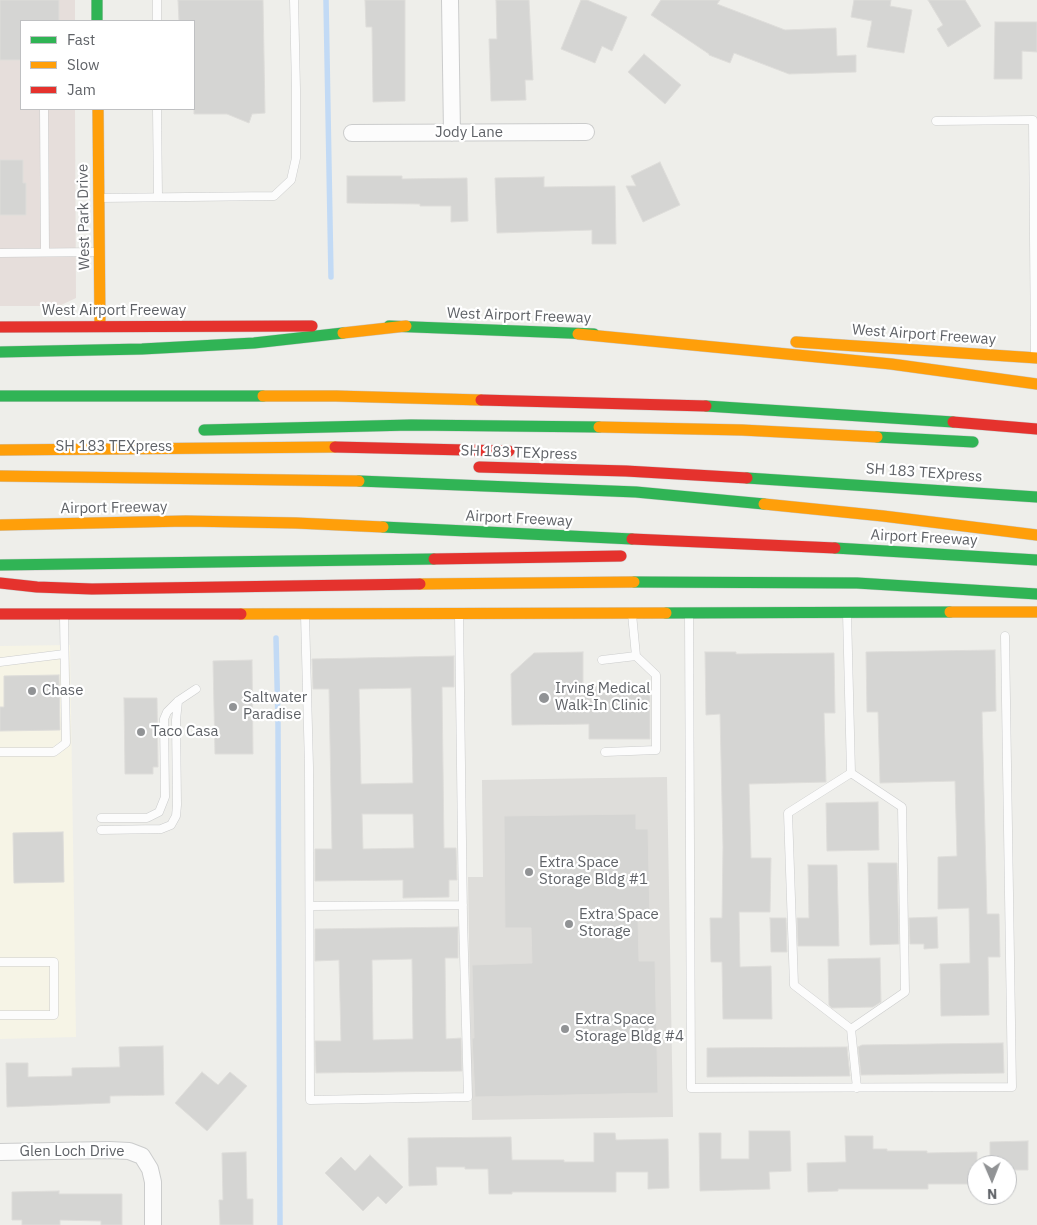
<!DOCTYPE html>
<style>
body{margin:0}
#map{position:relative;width:1037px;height:1225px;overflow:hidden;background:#eeeeea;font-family:"IBM Plex Sans",sans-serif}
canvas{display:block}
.legend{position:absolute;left:20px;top:20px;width:175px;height:90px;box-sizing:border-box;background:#fff;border:1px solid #bfc0c2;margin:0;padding:6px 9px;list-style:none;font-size:15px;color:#5f6267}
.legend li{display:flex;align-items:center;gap:10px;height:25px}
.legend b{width:25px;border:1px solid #bfc0c2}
.north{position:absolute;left:967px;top:1155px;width:50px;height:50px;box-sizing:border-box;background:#fff;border:1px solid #bfc0c2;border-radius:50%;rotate:179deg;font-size:14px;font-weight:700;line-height:20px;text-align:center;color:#5f6267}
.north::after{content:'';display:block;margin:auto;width:18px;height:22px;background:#919395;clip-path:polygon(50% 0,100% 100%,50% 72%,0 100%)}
</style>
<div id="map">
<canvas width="1037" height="1225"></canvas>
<ul class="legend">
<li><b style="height:6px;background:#30b455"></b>Fast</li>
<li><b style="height:6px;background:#ff9f0a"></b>Slow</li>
<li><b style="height:6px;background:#e5322d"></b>Jam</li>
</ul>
<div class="north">N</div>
</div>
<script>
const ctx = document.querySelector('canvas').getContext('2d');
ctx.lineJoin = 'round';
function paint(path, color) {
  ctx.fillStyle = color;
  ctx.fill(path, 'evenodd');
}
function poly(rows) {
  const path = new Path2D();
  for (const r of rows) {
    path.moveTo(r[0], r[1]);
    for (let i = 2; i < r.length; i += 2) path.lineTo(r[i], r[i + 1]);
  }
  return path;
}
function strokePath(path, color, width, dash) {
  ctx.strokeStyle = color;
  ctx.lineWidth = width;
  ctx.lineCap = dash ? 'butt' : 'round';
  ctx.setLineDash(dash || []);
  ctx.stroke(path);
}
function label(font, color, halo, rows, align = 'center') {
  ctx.font = font + ' "IBM Plex Sans",sans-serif';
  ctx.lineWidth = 4.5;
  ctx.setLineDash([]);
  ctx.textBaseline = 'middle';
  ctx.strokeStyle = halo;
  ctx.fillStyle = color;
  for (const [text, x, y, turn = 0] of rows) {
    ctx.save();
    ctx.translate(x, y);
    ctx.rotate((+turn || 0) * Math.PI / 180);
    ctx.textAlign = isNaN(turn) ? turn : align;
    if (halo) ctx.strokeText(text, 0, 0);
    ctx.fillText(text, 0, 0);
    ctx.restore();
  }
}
const commercial = poly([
 [70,645,76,1037,0,1039,0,646]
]);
const industrial = poly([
 [667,777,673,1117,472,1120,468,877,483,877,482,780]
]);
const medical = poly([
 [0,0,75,0,75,21,21,21,21,109,75,109,76,298,59,306,0,306]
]);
const stream = poly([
 [326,0,331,277],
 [276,638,278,723,280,1225]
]);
const building = poly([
 [0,0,59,0,59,21,21,21,21,60,0,60,0,0],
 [178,0,263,0,265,113,252,114,249,123,227,114,194,114,194,21,179,21,178,0],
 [365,0,405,0,405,101,373,102,372,27,366,27,365,0],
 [496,0,529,0,533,80,525,80,526,100,491,101,489,39,497,39,496,0],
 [581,0,587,0,627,17,612,51,602,46,595,63,561,49,581,0],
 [661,0,720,0,717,4,785,30,836,28,837,56,856,55,856,72,789,74,734,53,730,63,709,55,709,54,651,15,661,0],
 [854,0,891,0,890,6,912,10,904,53,867,47,872,21,851,17,854,0],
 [928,0,965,0,981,26,948,47,937,29,943,25,928,0],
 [995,22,1037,22,1037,52,1022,51,1022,79,994,79,995,22],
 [644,54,681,85,665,104,628,72,644,54],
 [0,160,23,160,23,183,26,183,26,215,0,215,0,160],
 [660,162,680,205,643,222,626,186,636,186,631,176,660,162],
 [347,176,402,176,402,179,467,178,468,221,451,222,451,206,420,206,420,204,347,203,347,176],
 [544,177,544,187,615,186,616,244,592,244,592,230,497,233,495,178,544,177],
 [995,650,996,711,982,712,987,914,999,914,1000,957,988,957,989,1015,941,1016,940,964,970,963,969,908,938,909,938,857,957,856,955,781,880,783,878,712,867,712,866,652,995,650],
 [583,652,583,686,650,685,650,739,589,739,589,724,512,725,511,674,534,653,583,652],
 [705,652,736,652,736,654,834,653,835,713,824,713,826,782,749,784,751,858,771,858,770,912,739,912,740,967,771,966,772,1019,723,1019,722,962,711,962,710,918,722,918,723,847,720,714,706,715,705,652],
 [454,656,454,687,442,687,444,848,456,848,457,880,449,880,449,897,403,898,403,880,315,881,315,849,332,849,329,689,313,689,312,659,454,656],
 [411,688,413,783,361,784,359,689,411,688],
 [362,814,413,814,414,848,363,849,362,814],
 [252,660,253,754,215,754,213,661,252,660],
 [59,675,60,730,0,731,0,707,4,707,4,676,59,675],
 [124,698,157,698,158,767,153,767,153,774,125,774,124,698],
 [878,802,879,850,827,851,826,803,878,802],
 [636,814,636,829,648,829,650,920,638,920,639,961,655,961,658,1093,475,1097,472,1038,474,1038,472,965,532,963,531,928,505,928,504,816,636,814],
 [63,832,64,882,14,883,13,833,63,832],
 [868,863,897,863,899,944,870,945,868,863],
 [808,865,837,865,839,946,798,946,797,918,809,918,808,865],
 [937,917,938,948,924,949,924,944,910,944,909,918,937,917],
 [770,918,786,918,787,952,771,952,770,918],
 [458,927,458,958,445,958,446,1039,461,1038,462,1071,316,1073,315,1041,341,1041,339,960,315,961,315,929,458,927],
 [412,959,413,1039,373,1040,372,960,412,959],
 [880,958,881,1002,873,1007,832,1008,829,1005,828,959,880,958],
 [1003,1043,1004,1073,861,1075,858,1047,862,1045,1003,1043],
 [163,1046,164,1095,110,1096,110,1103,7,1107,6,1063,28,1063,28,1077,72,1076,72,1068,120,1067,119,1047,163,1046],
 [847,1047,850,1076,707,1077,707,1048,847,1047],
 [202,1072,218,1085,230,1072,247,1086,207,1131,175,1103,202,1072],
 [749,1131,790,1131,791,1171,769,1172,770,1189,700,1191,699,1133,721,1133,721,1159,749,1159,749,1131],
 [594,1133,615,1133,616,1140,668,1139,669,1188,648,1189,648,1172,616,1172,616,1192,512,1192,512,1194,489,1194,488,1169,465,1169,465,1167,436,1167,437,1185,409,1186,408,1138,511,1137,512,1160,564,1160,564,1162,594,1162,594,1133],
 [845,1136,873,1136,873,1149,887,1149,887,1151,927,1151,927,1153,977,1152,977,1184,928,1184,928,1189,838,1189,838,1191,808,1192,807,1163,846,1162,845,1136],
 [1028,1141,1028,1170,1007,1170,1007,1165,990,1165,990,1142,1028,1141],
 [246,1152,247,1199,253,1199,253,1225,220,1225,219,1200,223,1200,222,1153,246,1152],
 [370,1155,403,1187,386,1204,378,1196,363,1211,325,1173,341,1157,355,1171,370,1155],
 [59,1191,59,1194,122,1194,122,1225,101,1225,101,1221,60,1220,60,1225,22,1225,22,1220,12,1220,12,1192,59,1191]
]);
const lane = poly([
 [157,0,157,21],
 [44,109,45,252],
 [157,109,158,197],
 [936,121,1033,120,1035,355],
 [101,198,274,196,291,180,296,158,296,89,294,0],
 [0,253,97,252],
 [847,613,851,773,902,807,905,992,851,1029,857,1088],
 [689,614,691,1088,1012,1087,1005,636],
 [305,615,309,767,310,1100,468,1097,463,918,459,614],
 [602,660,636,656,632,614],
 [0,662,64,654],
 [0,752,54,752,66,743,64,617],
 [605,752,656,750,656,675,636,656],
 [851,773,788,813,794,985,851,1029],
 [101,818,147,818,159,812,165,797,164,719,167,712,178,701,196,689],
 [101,830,161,829,171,825,176,816,177,805,176,720,178,701],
 [310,906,463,905],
 [0,962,54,962,54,1015,0,1015]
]);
const street = poly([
 [450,0,452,133],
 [352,133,586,132],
 [0,1152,109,1150,129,1151,142,1156,150,1169,153,1182,153,1225]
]);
const fast = poly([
 [97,0,97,21],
 [389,326,594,334],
 [0,352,142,349,254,343,343,333],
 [0,396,263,396],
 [706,406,953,422],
 [204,430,411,425,599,427],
 [877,437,973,442],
 [747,478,1037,497],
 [359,481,636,492,764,504],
 [383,527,632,539],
 [835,548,1037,560],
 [0,565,434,559],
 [634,582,857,583,1037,594],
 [666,613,950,612]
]);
const slow = poly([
 [98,109,100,326],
 [343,333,406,326],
 [578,334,891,364,1037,384],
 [796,342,1037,358],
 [263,396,336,396,481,400],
 [599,427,742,430,877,437],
 [0,450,335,447],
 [0,476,359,481],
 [764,504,883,516,1037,535],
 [0,525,186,521,296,523,383,527],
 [420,584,634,582],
 [950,612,1037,612],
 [241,614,666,613]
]);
const jam = poly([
 [0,327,312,326],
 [481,400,706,406],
 [953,422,1037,429],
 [335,447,509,451],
 [479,467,626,471,747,478],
 [632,539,835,548],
 [434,559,621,556],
 [0,583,37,587,92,589,420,584],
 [0,614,241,614]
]);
const markers = [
 [32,691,5,"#919395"],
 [544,698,6,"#919395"],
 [233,707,5,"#919395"],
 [141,732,5,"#919395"],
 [529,872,5,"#919395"],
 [569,924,5,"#919395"],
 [565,1029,5,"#919395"]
];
const streetNames = [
 ["Jody Lane",469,133],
 ["West Park Drive",84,217,-91],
 ["West Airport Freeway",114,311],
 ["West Airport Freeway",519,316,2],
 ["West Airport Freeway",924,335,4],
 ["SH 183 TEXpress",114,447],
 ["SH 183 TEXpress",519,453,2],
 ["SH 183 TEXpress",924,473,4],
 ["Airport Freeway",114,508,-1],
 ["Airport Freeway",519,519,3],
 ["Airport Freeway",924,538,3],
 ["Glen Loch Drive",72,1152]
];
const poiNames = [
 ["Irving Medical",555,689],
 ["Walk-In Clinic",555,706],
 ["Chase",42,691],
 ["Saltwater",243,698],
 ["Paradise",243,715],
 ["Taco Casa",151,732],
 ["Extra Space",539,863],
 ["Storage Bldg #1",539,880],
 ["Extra Space",579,915],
 ["Storage",579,932],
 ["Extra Space",575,1020],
 ["Storage Bldg #4",575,1037]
];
paint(commercial, '#f6f4e6');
paint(industrial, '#deddda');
paint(medical, '#e6dedb');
strokePath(stream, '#c2daf5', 5.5);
paint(building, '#d5d5d3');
strokePath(building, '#deddda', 1);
strokePath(lane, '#cbcccc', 9);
strokePath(street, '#cbcccc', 18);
strokePath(fast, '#cacaca', 12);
strokePath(slow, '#cacaca', 12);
strokePath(jam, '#cacaca', 12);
strokePath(lane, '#fcfcfc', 8);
strokePath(street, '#fcfcfc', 16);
strokePath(fast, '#30b455', 11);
strokePath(slow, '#ff9f0a', 11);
strokePath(jam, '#e5322d', 11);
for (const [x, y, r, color] of markers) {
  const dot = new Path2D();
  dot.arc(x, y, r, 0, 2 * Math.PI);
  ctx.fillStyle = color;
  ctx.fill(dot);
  strokePath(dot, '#fff', 2);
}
label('15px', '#5f6267', '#fff', streetNames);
label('15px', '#5f6267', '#fff', poiNames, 'left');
</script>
